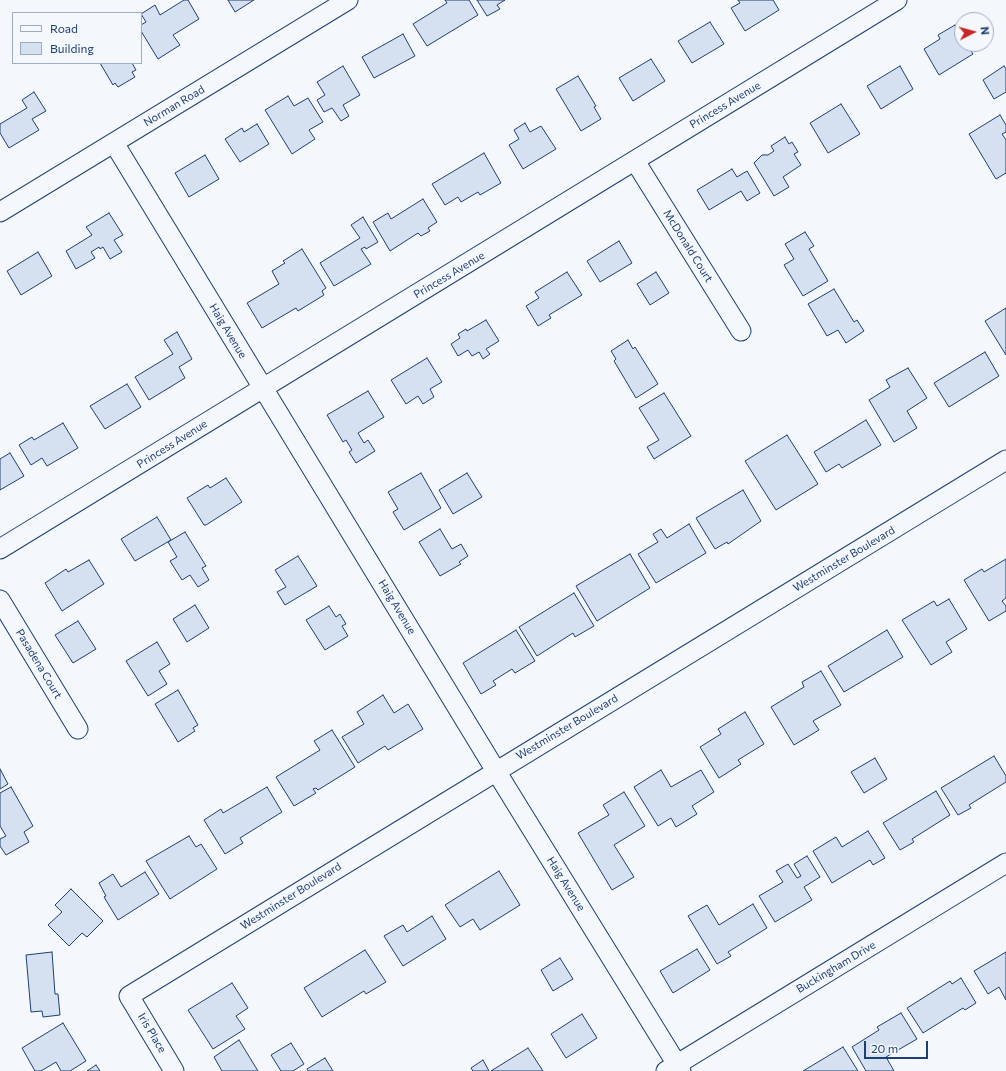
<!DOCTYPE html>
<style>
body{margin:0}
#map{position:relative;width:1006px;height:1071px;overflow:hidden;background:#f4f7fb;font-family:Commissioner,sans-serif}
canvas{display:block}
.legend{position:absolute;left:12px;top:12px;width:130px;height:52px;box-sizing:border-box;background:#f4f7fb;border:1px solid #9eadc5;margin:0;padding:5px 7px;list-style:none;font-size:12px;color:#1d3f73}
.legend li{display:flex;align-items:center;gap:8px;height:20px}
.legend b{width:20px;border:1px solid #9eadc5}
.north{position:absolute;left:954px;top:12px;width:40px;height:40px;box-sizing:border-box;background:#f4f7fb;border:1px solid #9eadc5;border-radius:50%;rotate:84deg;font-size:11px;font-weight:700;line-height:16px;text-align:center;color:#1d3f73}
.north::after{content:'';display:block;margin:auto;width:14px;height:18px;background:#c62828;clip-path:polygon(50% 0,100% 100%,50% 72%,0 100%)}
.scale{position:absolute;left:864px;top:1041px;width:64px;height:18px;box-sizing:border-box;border:2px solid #1d3f73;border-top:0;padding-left:5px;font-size:12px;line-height:14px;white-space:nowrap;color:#1d3f73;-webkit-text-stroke:3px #f4f7fb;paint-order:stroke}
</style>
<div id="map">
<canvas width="1006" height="1071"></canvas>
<ul class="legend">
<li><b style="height:5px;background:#f4f7fb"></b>Road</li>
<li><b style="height:11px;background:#d5e0f0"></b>Building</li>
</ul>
<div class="north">N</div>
<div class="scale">20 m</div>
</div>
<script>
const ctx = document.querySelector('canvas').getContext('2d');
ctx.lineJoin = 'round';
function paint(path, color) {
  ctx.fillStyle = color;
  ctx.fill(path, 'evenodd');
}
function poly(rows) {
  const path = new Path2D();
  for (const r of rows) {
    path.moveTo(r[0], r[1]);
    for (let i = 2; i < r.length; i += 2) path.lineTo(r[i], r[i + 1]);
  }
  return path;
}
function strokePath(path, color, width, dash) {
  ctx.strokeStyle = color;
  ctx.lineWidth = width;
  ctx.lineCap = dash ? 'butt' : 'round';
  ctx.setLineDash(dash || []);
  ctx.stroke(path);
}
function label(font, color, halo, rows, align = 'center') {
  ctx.font = font + ' Commissioner,sans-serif';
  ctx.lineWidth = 3;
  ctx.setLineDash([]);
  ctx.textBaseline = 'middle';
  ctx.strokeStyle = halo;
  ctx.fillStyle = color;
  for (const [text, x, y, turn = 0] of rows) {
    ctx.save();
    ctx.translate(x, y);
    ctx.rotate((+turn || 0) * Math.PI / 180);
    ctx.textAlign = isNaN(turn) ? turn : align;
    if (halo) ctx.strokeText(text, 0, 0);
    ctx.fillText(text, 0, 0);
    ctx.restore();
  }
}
const building = poly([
 [184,0,188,0,199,19,173,35,180,45,158,59,141,31,141,25,146,22,141,14,155,5,160,15,184,0],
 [228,0,254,0,235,12,228,0],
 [445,0,469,0,478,15,427,46,413,24,447,3,445,0],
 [477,0,505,0,497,5,500,9,487,16,477,0],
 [738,0,773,0,779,10,745,31,731,8,740,3,738,0],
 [710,22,724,44,692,63,678,41,710,22],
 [955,25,962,36,962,44,967,44,973,54,939,75,924,49,940,39,938,35,955,25],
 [403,34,415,56,374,78,362,57,403,34],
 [651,59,665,81,633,101,619,78,651,59],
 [100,63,132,63,136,70,132,72,135,77,118,87,115,83,113,85,100,63],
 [343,66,360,95,343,105,349,116,341,121,332,108,324,112,317,100,325,95,317,82,343,66],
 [900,66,913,89,881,109,867,86,900,66],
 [1004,66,1006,69,1006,92,994,99,983,80,1004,66],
 [578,76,596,106,594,107,601,119,581,131,556,89,578,76],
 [34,92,46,111,32,119,39,130,9,148,0,133,0,124,27,108,22,100,34,92],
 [288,96,294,106,308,98,323,122,309,130,315,139,292,154,265,110,288,96],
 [841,104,860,134,828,153,810,123,841,104],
 [1000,115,1006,125,1006,132,1002,134,1006,140,1006,173,996,179,969,134,1000,115],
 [525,123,530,132,541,126,556,149,523,169,509,145,519,139,514,130,525,123],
 [257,124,269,144,240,162,225,139,242,128,244,132,257,124],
 [785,137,789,144,792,142,798,152,794,154,801,165,783,177,789,187,774,196,754,163,762,155,768,155,774,151,771,146,785,137],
 [484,153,501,183,480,195,478,192,461,202,458,197,445,205,432,184,484,153],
 [205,155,219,179,189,197,175,173,205,155],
 [732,169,737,177,747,171,760,193,747,201,741,191,709,210,697,190,732,169],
 [423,199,437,222,428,228,430,231,421,236,418,233,390,251,373,222,388,213,391,219,423,199],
 [109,213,123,235,114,240,122,252,110,259,103,247,100,249,99,247,91,252,95,258,76,269,66,251,92,235,86,227,109,213],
 [363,217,378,242,366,249,365,247,361,249,371,264,334,286,320,263,360,238,351,225,363,217],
 [805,232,814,246,809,249,828,281,803,296,784,265,794,259,785,244,805,232],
 [619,241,632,263,600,282,587,261,619,241],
 [302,249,326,288,322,291,324,295,298,311,296,308,262,328,247,303,279,284,272,271,285,263,283,261,302,249],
 [38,252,52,276,21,295,7,271,38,252],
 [567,272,582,295,549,315,551,318,538,326,526,306,539,298,535,292,567,272],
 [656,272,669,293,650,305,637,284,656,272],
 [834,289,854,322,857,320,864,331,846,343,838,330,827,336,808,304,834,289],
 [1006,308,1006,355,985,321,1006,308],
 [486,320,499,341,486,349,490,354,483,359,479,352,472,356,468,350,458,356,451,344,460,338,458,334,466,329,467,331,486,320],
 [177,332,192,359,179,367,185,378,149,400,135,377,173,354,164,340,177,332],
 [628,340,633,349,635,347,658,384,636,398,614,361,616,359,611,351,628,340],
 [985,352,999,376,949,407,934,383,985,352],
 [427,358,442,382,430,389,434,397,423,404,418,396,406,404,391,380,427,358],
 [908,368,927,398,907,411,917,428,894,442,869,400,890,387,886,380,908,368],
 [127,384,141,407,105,429,90,406,127,384],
 [368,391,384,417,358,433,364,443,368,440,375,451,356,463,349,452,352,450,346,440,343,442,327,415,368,391],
 [664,393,691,436,654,459,647,447,659,440,639,408,664,393],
 [866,420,881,445,842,468,839,464,826,472,814,452,866,420],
 [63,423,78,448,47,466,42,458,31,465,19,445,32,437,34,440,63,423],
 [787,435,818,484,776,510,745,461,787,435],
 [10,453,24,476,0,490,0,459,10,453],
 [421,473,441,508,404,530,393,512,398,509,388,492,421,473],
 [467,473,482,497,453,514,439,490,467,473],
 [226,478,242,502,206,525,204,525,187,498,208,485,210,488,226,478],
 [743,490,761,521,728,544,727,542,715,549,696,518,743,490],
 [157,517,171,540,135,561,121,539,157,517],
 [689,524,706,553,656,583,638,554,658,542,653,534,661,529,667,538,689,524],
 [440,529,452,549,461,544,468,556,459,562,461,564,440,576,419,542,440,529],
 [185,532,206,566,202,568,209,580,198,587,190,575,182,580,170,561,177,557,168,542,185,532],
 [630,554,650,588,597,621,576,586,630,554],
 [298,556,317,586,285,605,277,592,286,587,275,570,298,556],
 [1006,559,1006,598,1002,601,1006,606,1006,611,989,621,964,580,982,569,984,572,1006,559],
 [89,560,104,584,62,611,45,583,66,569,68,572,89,560],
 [574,593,594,626,575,637,573,633,537,656,519,627,574,593],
 [949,599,967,629,946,642,952,652,931,665,902,620,934,601,937,606,949,599],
 [195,605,209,628,187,642,173,619,195,605],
 [329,606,336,617,340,614,346,624,342,626,348,636,325,650,306,620,329,606],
 [78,621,96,649,73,663,55,635,78,621],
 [516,630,535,661,515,673,512,669,493,681,496,685,481,694,463,663,516,630],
 [887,630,903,657,844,692,828,666,887,630],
 [157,642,170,664,159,671,167,684,148,696,126,661,157,642],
 [821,671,841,705,813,721,819,730,794,745,771,707,804,687,802,682,821,671],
 [178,690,198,725,193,728,195,731,178,742,155,704,178,690],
 [383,695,394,713,408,704,423,729,388,750,385,746,358,763,342,737,364,724,357,712,383,695],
 [745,712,764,744,738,760,741,764,719,778,700,747,721,734,718,729,745,712],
 [332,730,355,767,318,790,316,788,313,789,316,793,294,806,276,777,320,750,314,741,332,730],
 [994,756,1006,776,1006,782,969,805,971,808,958,815,941,788,994,756],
 [875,758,887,779,864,793,851,772,875,758],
 [0,769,8,784,0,789,0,769],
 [661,770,671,787,701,770,714,792,692,806,697,814,676,827,671,818,658,826,634,787,661,770],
 [11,787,33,826,24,832,29,842,6,855,0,846,0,839,6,836,0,826,0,793,11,787],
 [267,787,282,812,240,838,243,843,225,854,204,820,221,809,223,813,267,787],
 [936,791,950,815,912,839,914,842,900,850,883,823,936,791],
 [624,792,645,826,614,845,634,877,612,890,578,833,609,815,603,805,624,792],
 [868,831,885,858,873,865,870,860,832,883,813,851,836,837,842,847,868,831],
 [189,836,196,847,201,844,217,869,170,899,146,861,189,836],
 [807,856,820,877,804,887,812,900,775,922,759,896,783,882,776,871,788,864,797,878,801,876,794,864,807,856],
 [499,871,520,905,480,930,473,919,460,927,445,905,499,871],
 [145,872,159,894,118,920,104,897,106,896,99,883,113,874,121,887,145,872],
 [71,889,103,921,87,937,82,933,69,946,48,925,62,912,55,905,71,889],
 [753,904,767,928,728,952,731,956,717,964,688,916,707,905,719,925,753,904],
 [432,916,446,939,403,966,384,936,403,925,407,932,432,916],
 [697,949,710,970,673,993,660,971,697,949],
 [365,950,386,982,366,994,364,991,322,1017,304,988,365,950],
 [52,952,55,994,58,994,60,1015,43,1017,42,1011,31,1012,26,955,52,952],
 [1006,952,1006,1000,999,987,988,994,974,971,1006,952],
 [560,958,573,979,553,991,541,970,560,958],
 [961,978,976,1003,965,1010,963,1008,923,1033,907,1008,950,981,952,984,961,978],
 [232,983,248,1008,236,1016,245,1029,213,1049,188,1010,232,983],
 [901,1013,917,1039,886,1057,894,1071,866,1071,852,1047,879,1030,877,1027,901,1013],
 [582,1014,597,1038,566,1058,551,1034,582,1014],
 [63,1023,86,1061,70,1071,61,1071,56,1062,41,1071,35,1071,22,1048,63,1023],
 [239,1040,258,1071,222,1071,214,1057,239,1040],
 [291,1043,304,1064,293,1071,281,1071,271,1055,291,1043],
 [843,1047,858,1071,803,1071,843,1047],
 [528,1048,543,1071,491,1071,528,1048],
 [325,1058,333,1071,308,1071,307,1069,325,1058],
 [483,1060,489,1071,473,1071,471,1068,483,1060],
 [96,1065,100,1071,87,1071,96,1065]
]);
const minor = poly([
 [114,143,496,771,681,1071],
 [635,161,741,331],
 [0,212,348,0],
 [0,549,897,0],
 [0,600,78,729],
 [174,1071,129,996,1006,460],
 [666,1071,1006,863]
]);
const streetNames = [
 ["Princess Avenue",725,105,-31],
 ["Norman Road",174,106,-31],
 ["McDonald Court",688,246,58],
 ["Princess Avenue",449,275,-31],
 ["Haig Avenue",228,331,59],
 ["Princess Avenue",172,444,-32],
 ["Westminster Boulevard",844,559,-31],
 ["Haig Avenue",397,607,59],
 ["Pasadena Court",39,664,59],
 ["Westminster Boulevard",567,727,-31],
 ["Haig Avenue",566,884,58],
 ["Westminster Boulevard",291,896,-32],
 ["Buckingham Drive",836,967,-31],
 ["Iris Place",152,1033,59]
];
paint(building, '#d5e0f0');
strokePath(building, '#1d3f73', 1);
strokePath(minor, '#1d3f73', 21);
strokePath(minor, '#f4f7fb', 19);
label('11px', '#1d3f73', '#f4f7fb', streetNames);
</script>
